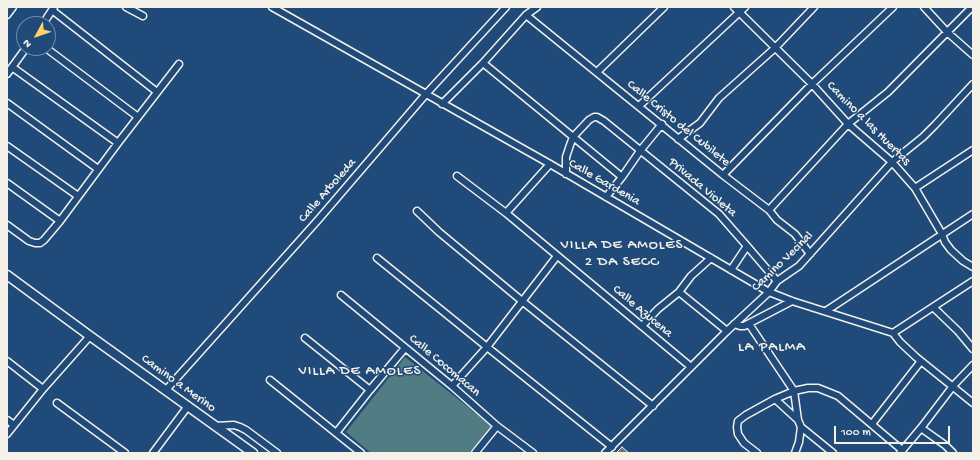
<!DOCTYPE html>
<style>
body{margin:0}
#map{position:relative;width:980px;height:460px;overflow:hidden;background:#1f4a7a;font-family:"Gochi Hand",sans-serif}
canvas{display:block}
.frame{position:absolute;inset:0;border:8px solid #f4f1e8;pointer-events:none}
.north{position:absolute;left:16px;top:16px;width:40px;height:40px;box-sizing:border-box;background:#1f4a7a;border:1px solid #748da6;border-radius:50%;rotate:230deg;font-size:11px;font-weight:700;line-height:16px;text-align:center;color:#f4f1e8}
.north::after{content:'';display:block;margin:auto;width:14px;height:18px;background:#ffd166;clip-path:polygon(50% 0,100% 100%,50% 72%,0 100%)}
.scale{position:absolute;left:834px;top:426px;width:116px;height:18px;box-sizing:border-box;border:2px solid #f4f1e8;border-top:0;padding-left:5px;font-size:12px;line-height:14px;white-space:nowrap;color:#f4f1e8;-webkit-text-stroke:3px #1f4a7a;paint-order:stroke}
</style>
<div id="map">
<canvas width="980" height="460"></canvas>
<div class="frame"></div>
<div class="north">N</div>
<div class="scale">100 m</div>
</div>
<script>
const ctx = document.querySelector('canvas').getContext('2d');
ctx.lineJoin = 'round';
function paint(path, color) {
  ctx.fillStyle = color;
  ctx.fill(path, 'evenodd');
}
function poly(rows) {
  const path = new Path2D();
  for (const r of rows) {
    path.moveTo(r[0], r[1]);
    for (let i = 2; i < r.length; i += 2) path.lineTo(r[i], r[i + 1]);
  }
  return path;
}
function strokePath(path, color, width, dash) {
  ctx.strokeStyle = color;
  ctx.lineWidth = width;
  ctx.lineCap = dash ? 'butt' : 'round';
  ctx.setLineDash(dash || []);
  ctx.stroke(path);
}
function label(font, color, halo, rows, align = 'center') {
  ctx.font = font + ' "Gochi Hand",sans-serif';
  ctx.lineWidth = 3;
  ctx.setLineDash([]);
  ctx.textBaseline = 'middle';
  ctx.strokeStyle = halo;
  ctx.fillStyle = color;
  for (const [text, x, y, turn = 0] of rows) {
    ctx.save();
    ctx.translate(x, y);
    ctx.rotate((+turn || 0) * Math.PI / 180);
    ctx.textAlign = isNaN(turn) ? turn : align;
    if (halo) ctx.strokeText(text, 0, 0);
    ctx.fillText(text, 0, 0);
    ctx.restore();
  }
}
const green = poly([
 [405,357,492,426,469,453,371,453,346,432]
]);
const building = poly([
 [622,447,629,453,616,453,622,447]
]);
const minor = poly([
 [126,7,143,16],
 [272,7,550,164,769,292,792,301,893,333,900,342,916,357,973,403],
 [734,7,812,84,848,124,892,162,915,188,942,234,945,242,951,250,963,261,973,267],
 [924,7,947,32,973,55],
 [52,10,157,92],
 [7,15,13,7],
 [526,15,723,175,769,210,777,220,795,234,810,254],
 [43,24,54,7],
 [46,48,138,117],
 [483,63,622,177],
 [12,67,118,143],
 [597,72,664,7],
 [7,74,26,48],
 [7,103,98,169],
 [442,104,483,63,526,15,537,7],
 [639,106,745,7],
 [678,139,700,123,719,98,775,48,814,7],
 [7,146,78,196],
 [566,174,566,157,570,145,573,137,589,120,594,117,597,117,604,121,719,214,747,246,777,281],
 [723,175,812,84,893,7],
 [457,176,506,213,691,367],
 [7,183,60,221],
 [915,188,973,150],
 [606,197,622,177,640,151,662,124],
 [769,210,848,124,888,92,972,7],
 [417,211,439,232,522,301,653,406],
 [506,213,550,164],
 [7,225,29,241,35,243,40,243,44,240,60,221,118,143,179,64],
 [377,258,487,347,612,447],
 [731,270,747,246],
 [679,292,727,331],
 [341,295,452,386,497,426,533,453],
 [933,307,958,331,973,349],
 [826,311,973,214],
 [734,324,740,326,744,326,792,301],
 [749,324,794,391,798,420],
 [642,326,658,309,679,292,691,276,711,258],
 [893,333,973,281],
 [305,338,370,390],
 [7,361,43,389],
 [270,380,361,453],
 [452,386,487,347,557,256],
 [166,390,318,220,426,94,506,7],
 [775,399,798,420,801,427,833,453],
 [57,403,125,453],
 [7,420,14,425],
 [872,424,921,361],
 [215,426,234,425,240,427,246,430,277,453],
 [921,428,945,445,953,453],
 [336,433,370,390,405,348],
 [7,434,43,389,90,336],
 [153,453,188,406],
 [475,453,497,426],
 [605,453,727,331,769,292,777,281,799,266,892,162,923,137,935,125,973,84],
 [757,453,744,443,738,434,737,427,738,421,746,415,775,399,794,391,808,388,818,388,838,396,902,450],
 [795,453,799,442,801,427],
 [900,453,921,428,953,386,973,365]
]);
const tertiary = poly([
 [7,275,90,336,253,453]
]);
const streetNames = [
 ["Calle Cristo del Cubilete",678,124,39],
 ["Camino a las Huertas",868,124,45],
 ["Calle Gardenia",604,183,30],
 ["Privada Violeta",702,188,40],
 ["Calle Arboleda",328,191,-49],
 ["Camino Vecinal",783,262,-44],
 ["Calle Azucena",642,312,40],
 ["Calle Cocomacan",444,366,40],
 ["Camino a Merino",178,384,36]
];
const quarterNames = [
 ["VILLA DE AMOLES",622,246],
 ["2 DA SECC",622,263],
 ["LA PALMA",772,348],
 ["VILLA DE AMOLES",360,372]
];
paint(green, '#517c84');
paint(building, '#647484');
strokePath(building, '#f4f1e8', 1);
strokePath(minor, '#f4f1e8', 9);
strokePath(tertiary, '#f4f1e8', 11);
strokePath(minor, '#1f4a7a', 6);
strokePath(tertiary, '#1f4a7a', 8);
label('13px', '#f4f1e8', '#1f4a7a', streetNames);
ctx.letterSpacing = '1px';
label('15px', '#f4f1e8', '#1f4a7a', quarterNames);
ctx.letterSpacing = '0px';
</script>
